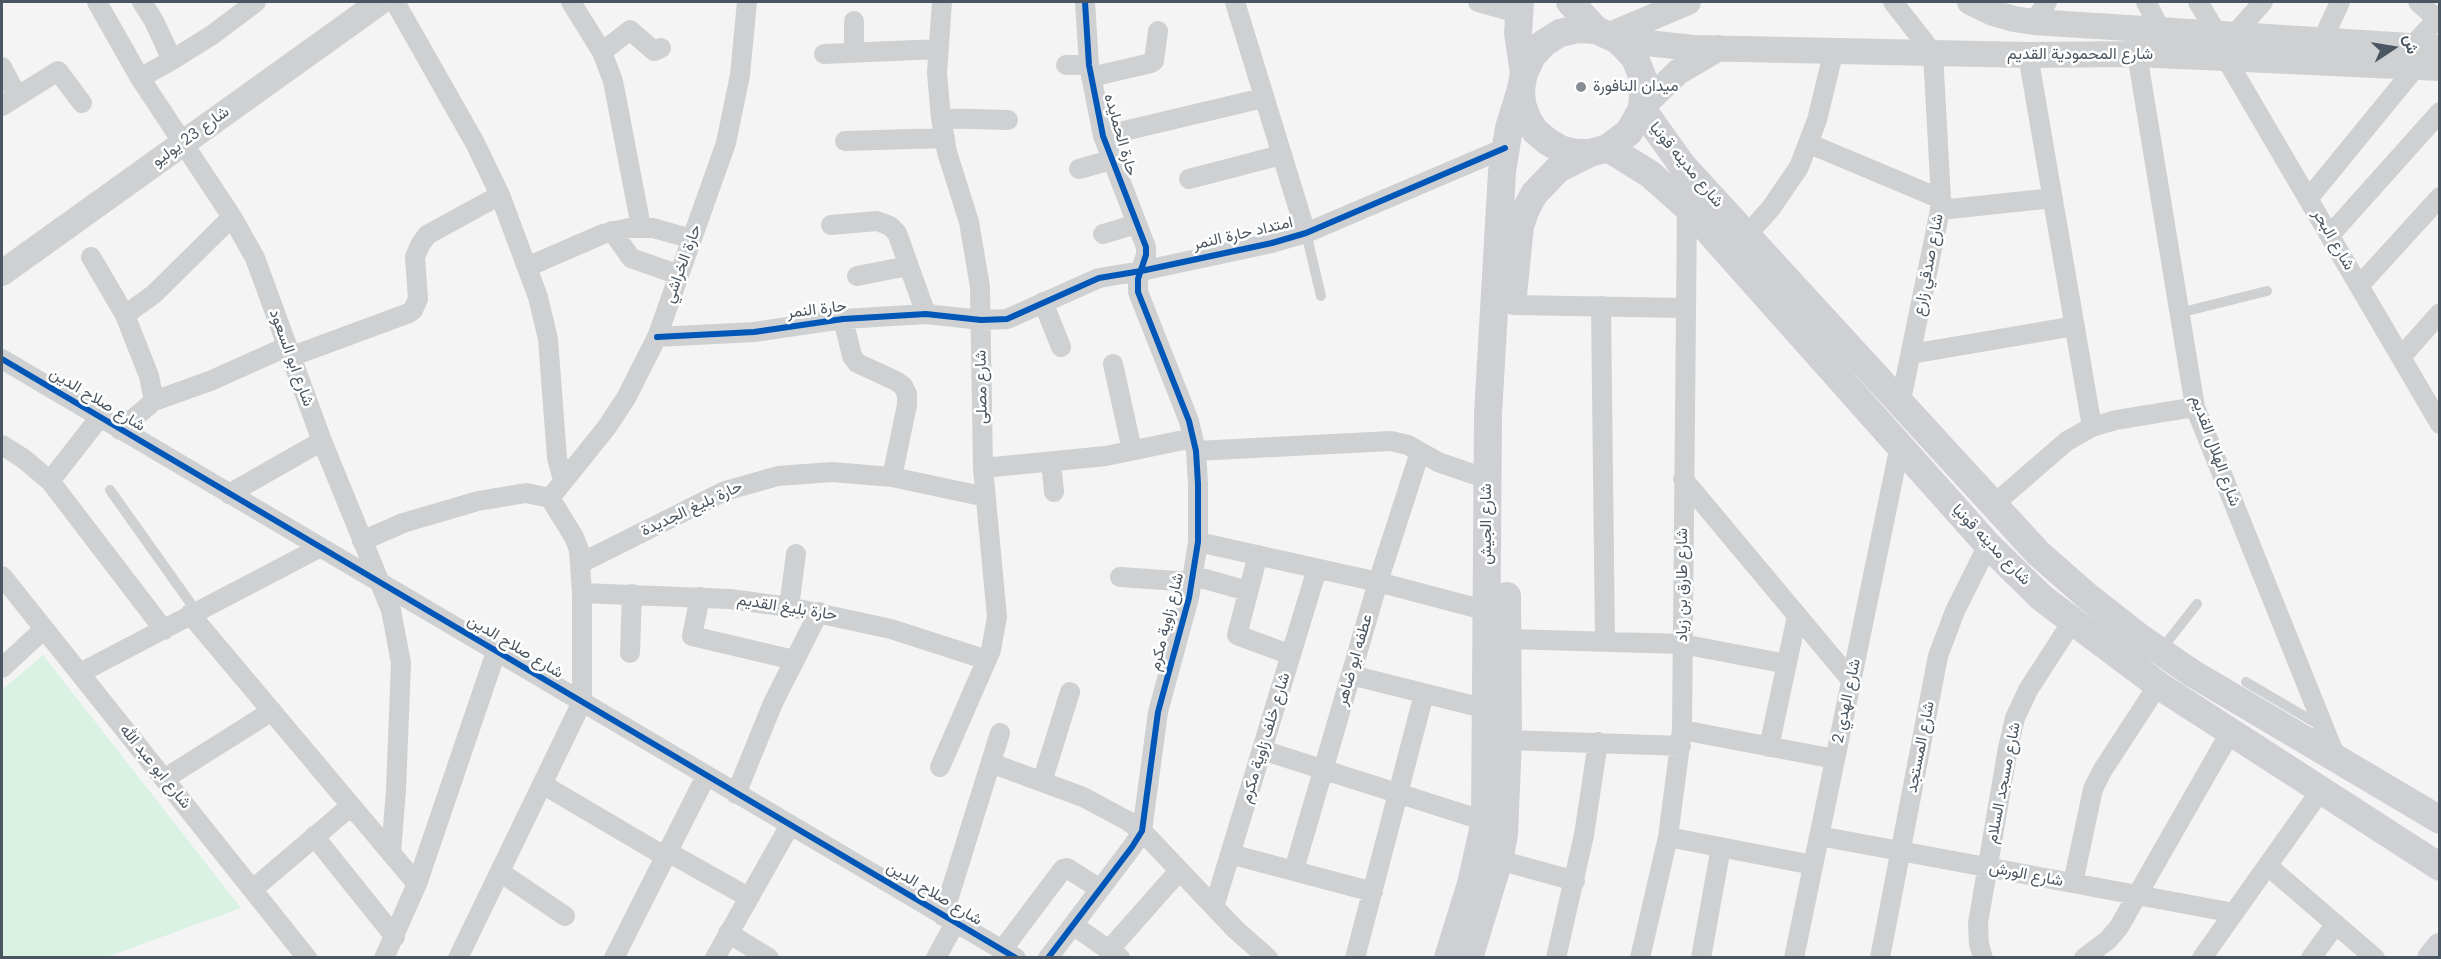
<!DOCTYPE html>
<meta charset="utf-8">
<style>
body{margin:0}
#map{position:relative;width:2441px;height:959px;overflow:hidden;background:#f4f4f4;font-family:"DM Sans",Vazirmatn,sans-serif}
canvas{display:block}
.frame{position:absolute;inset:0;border:3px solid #4a5661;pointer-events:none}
.north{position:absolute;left:2363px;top:18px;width:60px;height:60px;-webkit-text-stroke:4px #fff;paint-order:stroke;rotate:78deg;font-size:16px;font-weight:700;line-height:24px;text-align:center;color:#4a5661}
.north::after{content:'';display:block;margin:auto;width:21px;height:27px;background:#4a5661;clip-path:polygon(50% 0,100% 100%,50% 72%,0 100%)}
</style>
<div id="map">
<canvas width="2441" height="959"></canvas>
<div class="frame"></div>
<div class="north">ش</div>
</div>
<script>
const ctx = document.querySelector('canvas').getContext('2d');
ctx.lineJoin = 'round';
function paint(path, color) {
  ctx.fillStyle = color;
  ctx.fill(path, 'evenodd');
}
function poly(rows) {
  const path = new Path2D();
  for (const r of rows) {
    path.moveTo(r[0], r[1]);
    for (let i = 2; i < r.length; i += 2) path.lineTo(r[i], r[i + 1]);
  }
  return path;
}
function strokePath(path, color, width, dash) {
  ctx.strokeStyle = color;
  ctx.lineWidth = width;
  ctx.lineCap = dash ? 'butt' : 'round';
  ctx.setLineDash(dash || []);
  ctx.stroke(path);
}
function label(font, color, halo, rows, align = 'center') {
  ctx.font = font + ' "DM Sans",Vazirmatn,sans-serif';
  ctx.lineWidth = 5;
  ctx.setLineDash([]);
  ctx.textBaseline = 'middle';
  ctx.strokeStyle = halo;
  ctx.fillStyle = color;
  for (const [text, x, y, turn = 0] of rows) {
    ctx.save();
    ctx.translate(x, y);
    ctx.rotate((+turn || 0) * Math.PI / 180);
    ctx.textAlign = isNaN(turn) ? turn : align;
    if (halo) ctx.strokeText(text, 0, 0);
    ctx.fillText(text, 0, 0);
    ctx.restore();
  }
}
const green = poly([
 [43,655,241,908,107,957,2,957,2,690]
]);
const service = poly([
 [1306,233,1321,296],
 [2179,313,2267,291],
 [110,490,196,611],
 [2160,651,2197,604],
 [2246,682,2321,726]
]);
const minor = poly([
 [97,2,140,78],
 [142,2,154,21,172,60,140,78,232,217,255,258,322,441,391,610,401,663,396,790,391,853],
 [395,2,475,143,500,195,538,297,548,339,557,458,563,480],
 [571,2,602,52,613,81,641,227],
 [1235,2,1306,233],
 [1478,2,1518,13],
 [1893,2,1933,53,1941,199,1940,210,1900,405],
 [2146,2,2155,19,2155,41],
 [2198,2,2218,35],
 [2418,2,2437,19],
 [854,21,854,53],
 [2034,22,2047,2],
 [2233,36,2263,2],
 [2322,41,2340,2],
 [2412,46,2440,16],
 [602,52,630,30,654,51,661,48],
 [824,54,938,49],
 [2137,54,2195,407,2337,760],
 [2028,55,2092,427],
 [2225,57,2440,424],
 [172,60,212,35,256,2],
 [1066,65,1089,65],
 [2,67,17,96],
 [1091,77,1151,63,1154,61,1158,31],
 [2,106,58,71,82,103],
 [941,118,1008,120],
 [1103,136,1263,98],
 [845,141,945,138],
 [1810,144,1941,199],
 [1079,169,1111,160],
 [1189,179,1281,155],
 [2308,199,2416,67],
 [1940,210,2053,198],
 [831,225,877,221,890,226,897,233,926,314],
 [612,231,631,258,679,275],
 [1103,234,1137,224],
 [1747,235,1771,208,1799,167,1817,120,1834,50],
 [2330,235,2440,112],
 [91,257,125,315,149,376,154,401],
 [527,267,603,234,629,228,653,228,692,239],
 [857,276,908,266],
 [2359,286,2440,197],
 [1043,302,1061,347],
 [1513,305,1685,308],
 [1601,306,1605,642],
 [125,315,154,294,232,217],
 [843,319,852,356,857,363,896,381,903,386,907,394,907,405,892,477],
 [657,337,754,332,843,319,926,314,981,320,1007,319,1099,278,1141,271,1272,243,1306,233,1505,148],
 [1911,354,2075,326],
 [290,357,409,313,413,310,418,299,415,257,420,245,427,235,500,195],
 [2401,357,2440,313],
 [2,359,1016,958],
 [1113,364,1132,450],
 [120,430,154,401,210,381,286,347],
 [2,445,24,459,50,481,164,630],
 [1196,451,1391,441,1408,445,1438,462,1487,479],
 [1051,462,1054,492],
 [983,468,1106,456,1193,438],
 [1683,479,1852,681],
 [50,481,100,417],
 [229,494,322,441],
 [550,498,607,427,626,398,657,337,726,143,740,75,747,2],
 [1993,505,2067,441,2092,427,2116,420,2195,407],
 [362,541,403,523,478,501,526,493,550,498,574,537,579,550,582,593,582,702,458,958],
 [1198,542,1378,582,1488,611],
 [1258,555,1237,635,1291,655],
 [581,563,725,491,778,476,832,472,892,477,986,497],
 [2,576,307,958],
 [1194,576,1248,591],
 [1120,577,1192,582],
 [582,593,730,599,789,607,891,629,987,660],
 [700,597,692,636,794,660],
 [789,607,796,554],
 [190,614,417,884],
 [1508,639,1682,644,1787,664],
 [630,653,632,594],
 [2,668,44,629],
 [80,673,319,548],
 [1351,675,1487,709],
 [1682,730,1835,759],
 [1508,740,1681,746],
 [1769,747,1797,616],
 [1262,750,1485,821],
 [991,763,1083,797,1128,821,1142,831,1236,930,1268,958],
 [940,767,991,650,997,617,983,468,980,287,969,222,947,152,941,118,937,73,942,2],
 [164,779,272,711],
 [1042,782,1070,692],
 [542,784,666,857],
 [736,794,773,703,819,612],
 [314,836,395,937],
 [1819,836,2234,913],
 [1668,837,1813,865],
 [668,852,748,897],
 [1230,854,1373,892],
 [1499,860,1575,881],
 [2268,866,2375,958],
 [1294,870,1378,582,1420,452],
 [500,872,565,916],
 [2073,883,2093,789,2102,771,2158,685],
 [253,889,351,806],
 [1214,907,1317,569],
 [943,916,1000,733],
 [1073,925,1120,958],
 [728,933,769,958],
 [1002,950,1063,869,1067,868,1100,889],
 [1109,950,1179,871],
 [384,958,417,884,496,652],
 [614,958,706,776],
 [715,958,790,825],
 [936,958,955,923],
 [1048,958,1132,847,1142,831,1158,712,1189,598,1198,542,1198,484,1196,451,1189,421,1138,292,1138,279,1146,255,1146,247,1103,136,1089,65,1085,2],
 [1355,958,1424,694],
 [1556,958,1584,835,1598,742],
 [1640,958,1668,837,1682,730,1687,207],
 [1701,958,1721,847],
 [1794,958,1900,445],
 [1880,958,1938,656,1955,611,1988,545],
 [1983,958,1979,944,1978,923,2008,748,2015,718,2028,690,2072,622],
 [2084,958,2108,940,2119,927,2231,731],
 [2202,958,2321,790],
 [2311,958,2336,924]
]);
const tertiary = poly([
 [1970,2,1993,13,2014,19,2034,22,2440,48],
 [1610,35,1688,2],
 [1618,40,1694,48,2028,55,2137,54,2440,68],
 [1643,106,1678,72,1719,48],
 [2,273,380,2]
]);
const secondary = poly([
 [1520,2,1518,33,1524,73,1521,89,1522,104,1527,118,1535,131,1547,141,1560,149,1575,153,1590,153,1608,148,1629,132,1642,109,1644,81,1635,58,1618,40,1596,30,1578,29,1560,33,1544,43,1532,56,1524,73],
 [1570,2,1596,30],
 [1642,109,1682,165,2038,553,2087,596,2138,636,2192,673,2440,820],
 [1608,148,1650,174,1687,207,1988,545,2042,598,2158,685,2440,867],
 [1513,295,1520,226,1526,209,1534,194,1558,169,1590,153],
 [1448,958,1471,884,1485,821,1488,414,1502,172,1509,128,1521,89],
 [1469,958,1499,860,1504,834,1508,740,1507,596],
 [2431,958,2440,947]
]);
const cycleway = poly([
 [657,337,754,332,843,319,926,314,981,320,1007,319,1099,278,1141,271,1272,243,1306,233,1505,148],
 [2,359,1016,958],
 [1048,958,1132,847,1142,831,1158,712,1189,598,1198,542,1198,484,1196,451,1189,421,1138,292,1138,279,1146,255,1146,247,1103,136,1089,65,1085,2]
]);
const markers = [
 [1581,87,6,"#868d94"]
];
const streetNames = [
 ["شارع المحمودية القديم",2080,55],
 ["حارة الحمايده",1120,135,74],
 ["شارع 23 يوليو",191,137,-36],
 ["شارع مدينه قونيا",1686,165,50],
 ["امتداد حارة النمر",1243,234,-13],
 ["شارع البحر",2333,240,60],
 ["حارة الخراشي",683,264,-70],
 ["شارع صدقي زارع",1929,265,-79],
 ["حارة النمر",817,310,-7],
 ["شارع ابو السعود",291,358,70],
 ["شارع مصلى",982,387,-91],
 ["شارع صلاح الدين",97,400,31],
 ["شارع الهلال القديم",2215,451,70],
 ["حارة بليغ الجديدة",692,509,-25],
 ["شارع الجيش",1487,524,-90],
 ["شارع مدينه قونيا",1991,545,46],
 ["شارع طارق بن زياد",1683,585,-90],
 ["حارة بليغ القديم",787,608,9],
 ["شارع زاوية مكرم",1167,622,-76],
 ["شارع صلاح الدين",515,647,31],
 ["عطفه ابو ضاهر",1355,660,-74],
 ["شارع الهدي 2",1847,701,-78],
 ["شارع خلف زاوية مكرم",1266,738,-73],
 ["شارع المستجد",1921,747,-79],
 ["شارع ابو عبد الله",155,767,51],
 ["شارع مسجد السلام",2004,783,-79],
 ["شارع الورش",2026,875,11],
 ["شارع صلاح الدين",934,894,31]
];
const poiNames = [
 ["ميدان النافورة",1593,87]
];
paint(green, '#d9f2e3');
strokePath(service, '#ced0d2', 10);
strokePath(minor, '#ced0d2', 20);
strokePath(tertiary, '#ced0d2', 26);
strokePath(secondary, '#ced0d4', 28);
strokePath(cycleway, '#0057b8', 6);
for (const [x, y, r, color] of markers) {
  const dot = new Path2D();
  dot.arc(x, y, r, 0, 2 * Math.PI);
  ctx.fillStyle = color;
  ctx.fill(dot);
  strokePath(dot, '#fff', 2);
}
label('16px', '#4a5661', '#fff', streetNames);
label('16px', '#4a5661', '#fff', poiNames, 'left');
</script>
